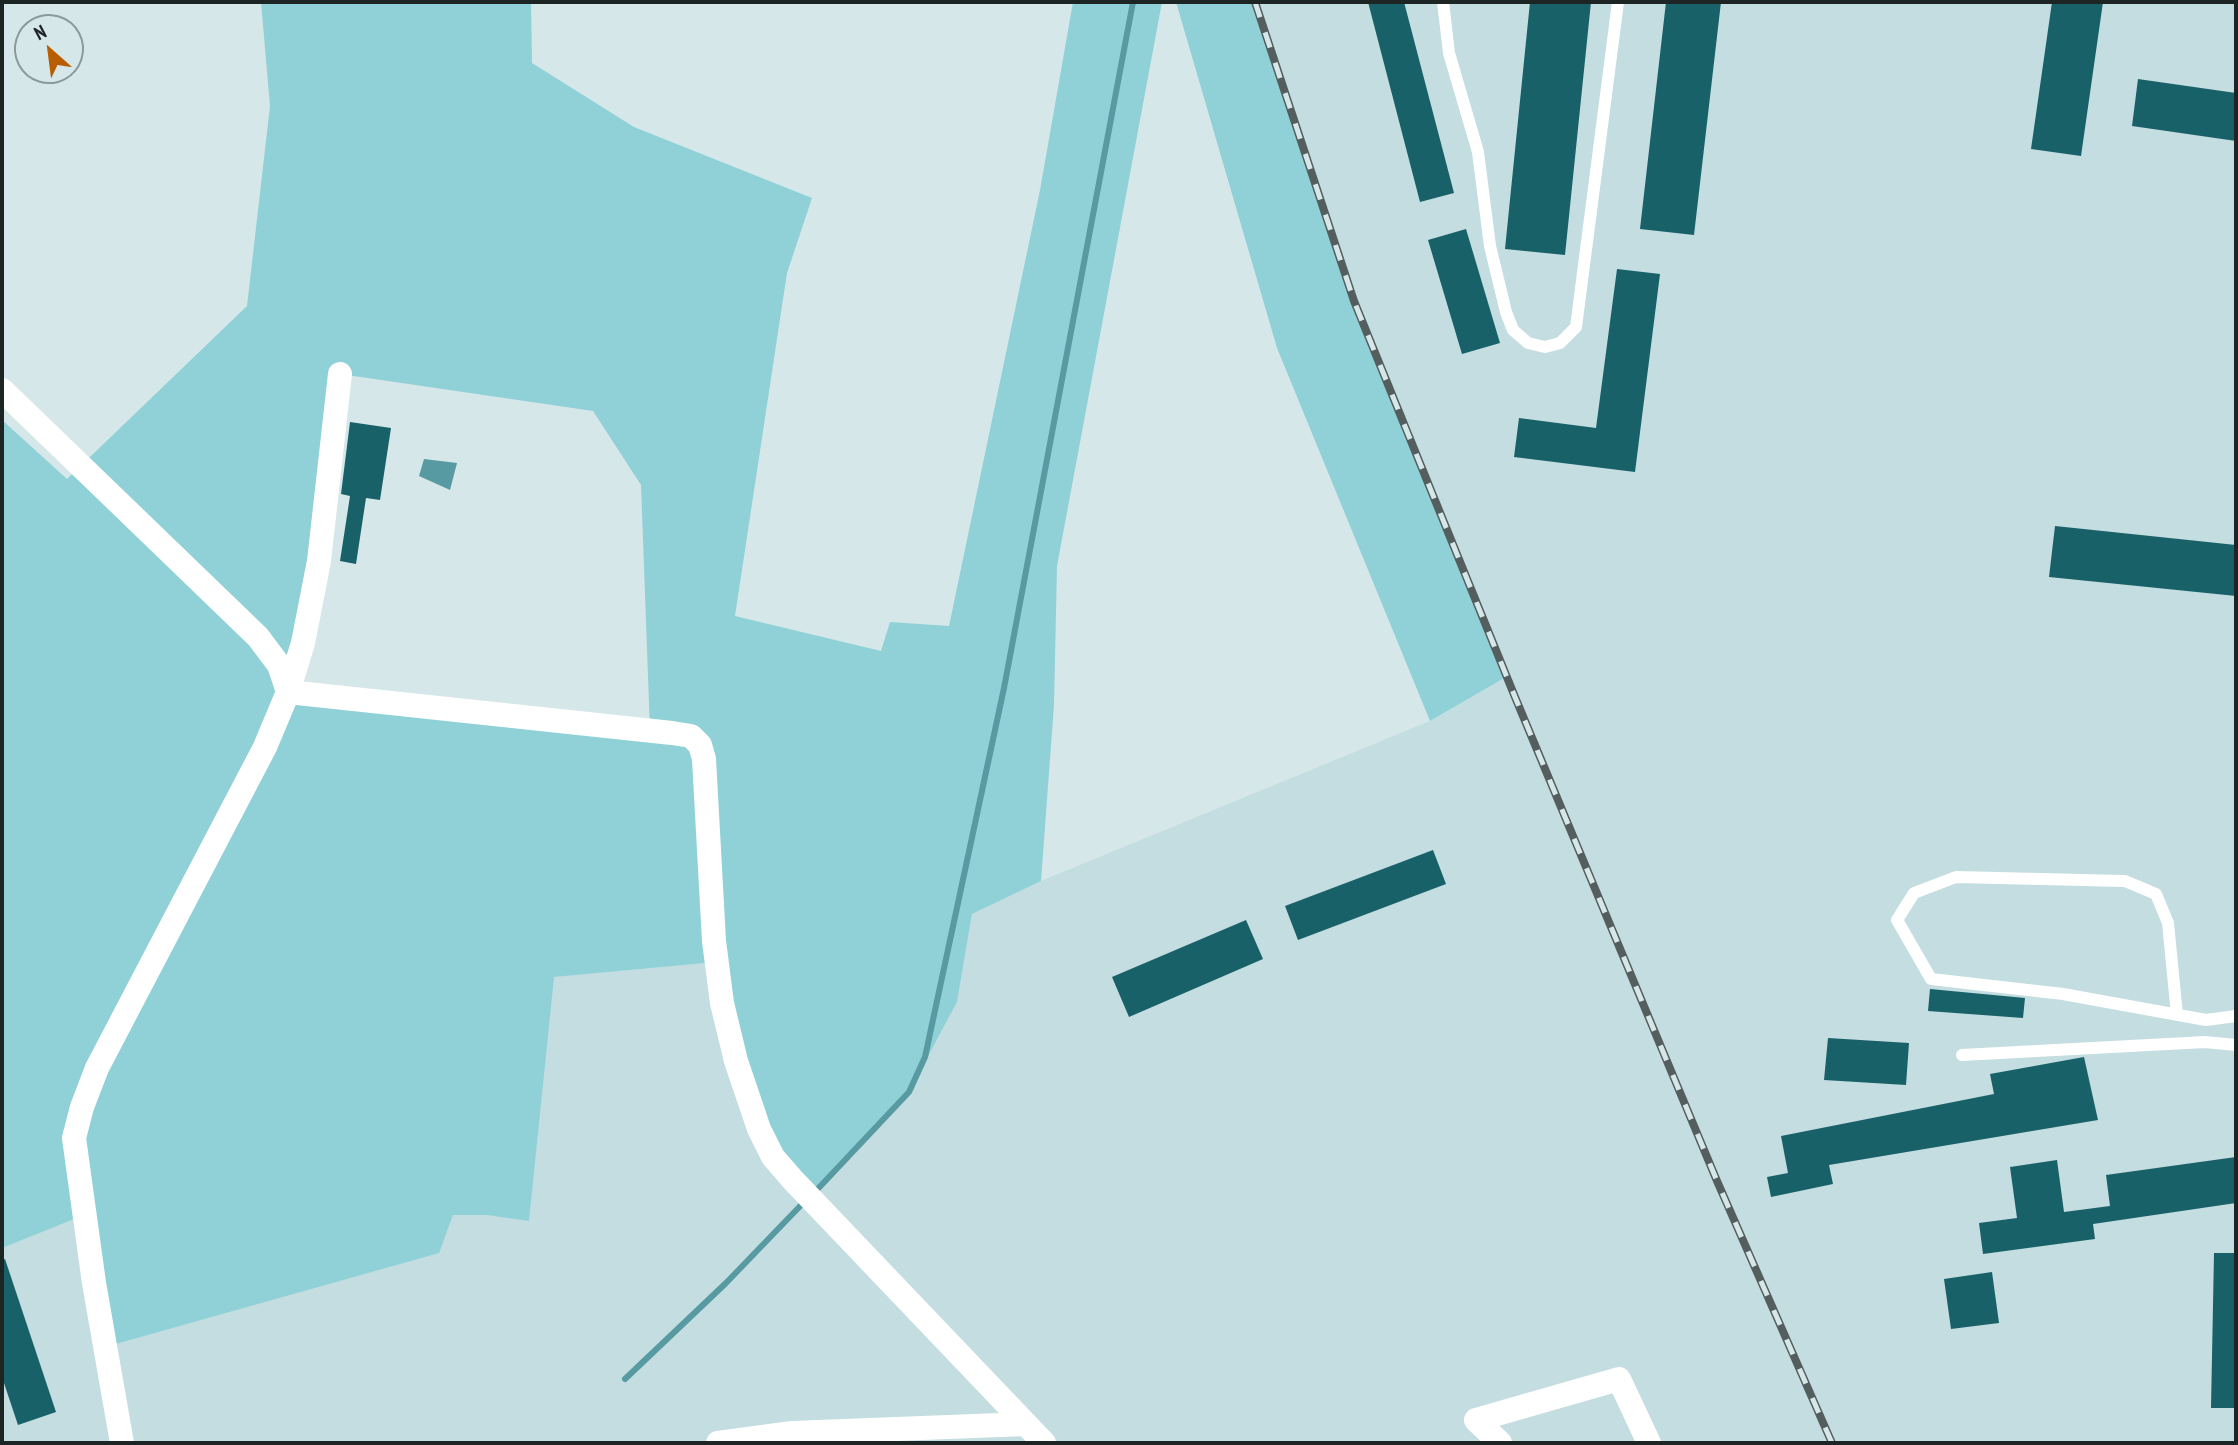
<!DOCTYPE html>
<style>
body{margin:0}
#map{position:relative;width:2238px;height:1445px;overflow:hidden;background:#d6e7e9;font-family:"PT Sans Narrow",sans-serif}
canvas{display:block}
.frame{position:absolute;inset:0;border:4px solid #1d2424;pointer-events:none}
.north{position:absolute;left:14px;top:14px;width:70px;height:70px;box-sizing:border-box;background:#d6e7e9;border:2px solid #8c999a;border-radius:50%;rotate:332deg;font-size:19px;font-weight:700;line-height:28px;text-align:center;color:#1d2424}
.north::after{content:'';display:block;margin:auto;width:24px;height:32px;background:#b85d01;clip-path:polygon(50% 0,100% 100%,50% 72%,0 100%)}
</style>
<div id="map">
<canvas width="2238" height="1445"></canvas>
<div class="frame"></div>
<div class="north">N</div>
</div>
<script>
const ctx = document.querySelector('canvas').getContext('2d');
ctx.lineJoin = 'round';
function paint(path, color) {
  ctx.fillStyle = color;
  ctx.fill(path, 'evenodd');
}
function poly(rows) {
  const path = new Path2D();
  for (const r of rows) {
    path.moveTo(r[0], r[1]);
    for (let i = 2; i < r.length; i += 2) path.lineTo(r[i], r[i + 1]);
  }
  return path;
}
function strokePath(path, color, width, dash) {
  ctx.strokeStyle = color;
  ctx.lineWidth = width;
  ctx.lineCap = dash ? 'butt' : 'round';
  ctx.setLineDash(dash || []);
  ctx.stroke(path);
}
const built = poly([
 [1255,2,2236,2,2236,1443,2,1443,2,1248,84,1214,486,1215,529,1221,553,977,716,962,810,1196,909,1092,957,1002,972,914,1041,881,1430,721,1506,677,1354,301]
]);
const green = poly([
 [261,2,531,2,532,63,634,127,812,198,787,273,735,616,881,651,890,622,949,626,1040,190,1073,2,1162,2,1057,566,1054,705,1041,881,972,914,957,1002,909,1092,810,1196,773,1157,716,962,554,977,529,1221,486,1215,453,1215,439,1253,105,1347,84,1215,2,1248,2,420,67,479,247,306,270,106],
 [340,374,593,411,641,485,650,731,289,692],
 [1176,2,1255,2,1354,301,1506,677,1430,721,1277,348]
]);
const water = poly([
 [424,459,457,463,450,490,419,476]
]);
const stream = poly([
 [813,1194,909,1092,925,1057,1004,688,1133,2],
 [625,1379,726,1283,805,1201]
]);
const building = poly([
 [1368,2,1404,2,1454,193,1420,202],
 [1530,2,1591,2,1565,255,1505,249],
 [1666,2,1721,2,1694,235,1640,229],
 [2052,2,2103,2,2081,156,2031,149],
 [2138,79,2236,93,2236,141,2132,126],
 [1466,229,1500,343,1462,354,1428,240],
 [1617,269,1660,274,1635,472,1514,457,1519,418,1596,428],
 [350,422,391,428,380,500,366,498,356,564,340,561,350,496,341,494],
 [2055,526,2236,545,2236,596,2049,577],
 [1433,850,1446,884,1298,940,1285,906],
 [1246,920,1263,959,1129,1017,1112,977],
 [1930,989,2025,998,2023,1018,1928,1011],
 [1828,1038,1909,1043,1906,1085,1824,1080],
 [2084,1057,2098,1120,1829,1165,1833,1184,1771,1197,1767,1177,1788,1173,1781,1136,1994,1094,1990,1074],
 [2236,1157,2236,1203,2093,1224,2095,1239,1983,1254,1979,1223,2017,1218,2010,1167,2057,1160,2064,1212,2110,1206,2106,1175],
 [2214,1253,2236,1253,2236,1408,2211,1408],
 [5,1259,56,1412,18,1425,2,1377,2,1260],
 [1992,1272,1999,1323,1951,1329,1944,1279]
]);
const service = poly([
 [1443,2,1449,53,1478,152,1490,246,1506,312,1513,330,1528,343,1545,347,1560,343,1576,327,1618,2],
 [2177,1015,2168,923,2156,894,2125,881,1956,877,1914,893,1897,920,1931,979,2063,994,2206,1020,2236,1016],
 [1962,1055,2205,1042,2236,1045]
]);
const minor = poly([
 [340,374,319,561,303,643,288,692,672,733,691,736,700,745,704,759,714,941,722,1003,736,1061,759,1129,773,1157,793,1180,1044,1443],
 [2,390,258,637,279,665,288,692,265,747,97,1068,82,1107,74,1138,94,1283,122,1443],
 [1476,1420,1619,1379,1649,1443],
 [1476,1420,1500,1443],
 [718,1443,792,1433,1026,1424]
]);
const rail = poly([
 [1255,2,1354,301,1515,697,1717,1181,1832,1443]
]);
paint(built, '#c3dde0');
paint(green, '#90d1d8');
paint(water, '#579aa1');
strokePath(stream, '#579aa1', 6);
paint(building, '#196168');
strokePath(service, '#fff', 12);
strokePath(minor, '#fff', 24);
strokePath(rail, '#545e5e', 8);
strokePath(rail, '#d6e7e9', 5, [16]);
</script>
